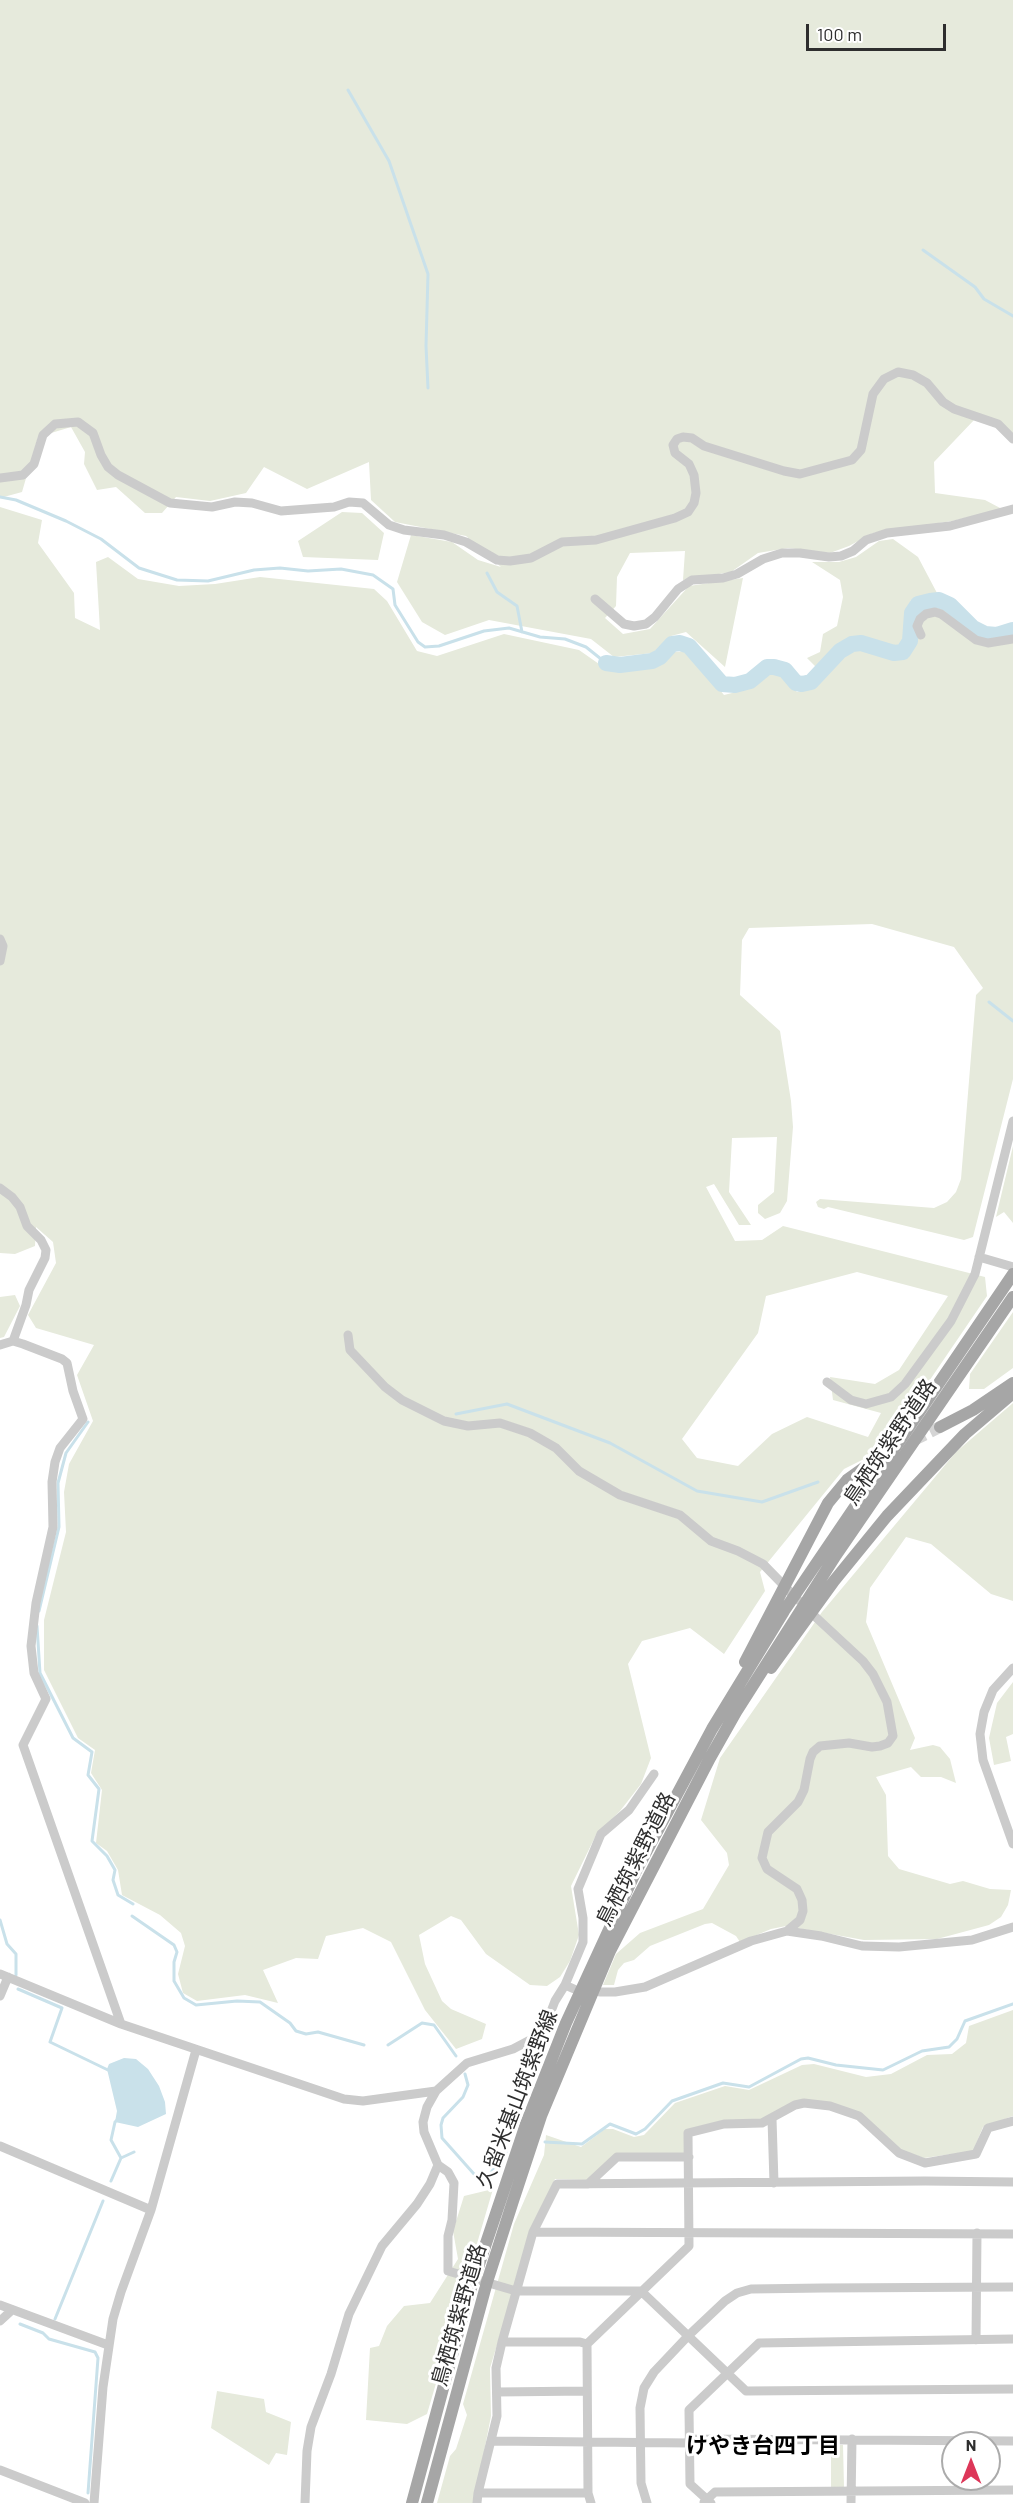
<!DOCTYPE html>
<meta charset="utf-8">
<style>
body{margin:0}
#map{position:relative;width:1013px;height:2503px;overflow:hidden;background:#fff;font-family:Barlow,sans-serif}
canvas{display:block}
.north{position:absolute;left:941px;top:2431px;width:60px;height:60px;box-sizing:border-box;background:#fff;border:2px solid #ababab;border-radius:50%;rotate:0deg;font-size:16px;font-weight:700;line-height:24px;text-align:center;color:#2e2e2e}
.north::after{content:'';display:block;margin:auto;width:21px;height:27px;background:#dd3759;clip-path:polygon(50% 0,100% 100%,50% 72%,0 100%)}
.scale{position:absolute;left:806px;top:24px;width:140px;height:27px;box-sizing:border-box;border:3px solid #2e2e2e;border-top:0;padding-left:8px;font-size:18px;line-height:21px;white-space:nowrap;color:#2e2e2e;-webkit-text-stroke:4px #fff;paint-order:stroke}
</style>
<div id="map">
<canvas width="1013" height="2503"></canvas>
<div class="north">N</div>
<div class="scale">100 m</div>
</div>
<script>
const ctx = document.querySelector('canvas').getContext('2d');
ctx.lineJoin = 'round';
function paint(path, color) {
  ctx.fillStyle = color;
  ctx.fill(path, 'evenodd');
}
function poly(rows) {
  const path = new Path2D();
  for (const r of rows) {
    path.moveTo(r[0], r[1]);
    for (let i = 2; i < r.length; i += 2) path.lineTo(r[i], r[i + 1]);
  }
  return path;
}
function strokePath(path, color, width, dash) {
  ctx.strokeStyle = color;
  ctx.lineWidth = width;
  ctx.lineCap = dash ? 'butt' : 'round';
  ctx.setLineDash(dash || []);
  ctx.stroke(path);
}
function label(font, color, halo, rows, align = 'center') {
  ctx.font = font + ' Barlow,"Noto Sans JP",sans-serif';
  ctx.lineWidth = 6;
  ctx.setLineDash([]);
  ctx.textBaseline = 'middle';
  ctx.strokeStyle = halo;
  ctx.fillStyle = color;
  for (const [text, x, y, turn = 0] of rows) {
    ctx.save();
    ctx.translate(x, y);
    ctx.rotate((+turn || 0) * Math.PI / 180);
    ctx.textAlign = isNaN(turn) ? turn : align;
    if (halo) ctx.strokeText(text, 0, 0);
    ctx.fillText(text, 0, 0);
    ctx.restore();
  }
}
const green = poly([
 [0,0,1013,0,1013,442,1002,430,975,419,934,462,935,493,985,500,1002,509,952,521,873,533,849,546,830,553,788,548,758,553,731,572,683,580,685,551,630,553,617,577,616,606,605,618,623,634,650,629,689,586,743,578,725,667,686,632,671,636,653,653,614,657,591,639,489,620,445,635,422,622,397,582,411,535,452,542,478,560,501,567,466,536,395,522,371,500,369,462,307,489,264,467,246,493,210,501,176,497,162,513,145,513,116,487,97,490,84,464,85,452,71,427,38,437,22,492,0,498],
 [0,507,42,520,38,543,74,593,75,618,100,630,96,562,108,557,138,579,179,586,215,584,260,577,374,589,387,601,417,651,437,656,504,634,579,650,609,671,661,665,673,652,688,651,724,695,748,689,765,673,780,673,797,692,815,686,838,659,859,647,896,658,905,655,914,644,914,623,917,614,925,607,938,605,948,608,972,632,989,638,1013,632,1013,1079,973,1237,964,1240,828,1207,824,1209,818,1207,816,1202,820,1199,934,1208,947,1202,956,1192,961,1179,976,995,983,988,954,947,872,924,749,928,742,940,740,995,780,1031,791,1101,793,1127,787,1201,780,1213,765,1219,758,1213,758,1205,774,1192,777,1137,732,1138,729,1192,751,1225,739,1225,714,1184,706,1187,735,1241,762,1240,783,1226,985,1277,987,1296,906,1415,874,1454,844,1469,760,1572,765,1591,724,1654,690,1628,642,1641,628,1664,651,1758,641,1784,620,1811,596,1835,571,1886,579,1935,570,1961,560,1977,547,1986,530,1985,486,1954,461,1920,451,1916,419,1935,425,1964,442,2001,451,2009,486,2024,482,2039,456,2049,425,2010,391,1942,363,1928,326,1936,318,1959,296,1958,263,1970,278,2003,245,1995,197,2001,183,1993,178,1974,185,1946,181,1933,160,1915,122,1895,118,1870,107,1851,96,1843,102,1790,91,1773,95,1750,78,1738,44,1670,44,1620,66,1532,64,1492,69,1464,93,1421,77,1375,94,1345,36,1328,28,1315,56,1263,53,1242,36,1227,35,1246,15,1254,0,1253],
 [857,1272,948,1296,899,1370,875,1384,830,1377,833,1400,881,1413,868,1437,807,1417,772,1434,738,1466,697,1458,682,1439,758,1333,766,1296],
 [342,512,362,513,384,533,378,560,303,557,298,541],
 [893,539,918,557,937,593,911,600,904,622,904,641,894,649,857,639,839,647,818,669,807,658,820,652,823,634,837,626,843,597,840,580,812,562,839,562,856,557,879,541],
 [1013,1146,1013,1223,1004,1212,996,1217],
 [15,1295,20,1306,4,1337,0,1338,0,1297],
 [1013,1312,1013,1368,984,1389,969,1389,970,1374],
 [1013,1403,1013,1601,991,1594,931,1544,906,1537,870,1588,866,1622,915,1738,910,1750,933,1745,940,1747,950,1759,956,1783,941,1777,921,1777,911,1767,876,1777,886,1795,888,1856,899,1869,950,1884,963,1881,990,1889,1011,1890,1008,1905,1001,1917,989,1925,937,1939,864,1940,786,1926,771,1929,740,1942,736,1936,712,1923,705,1924,650,1946,634,1960,624,1963,618,1970,614,1985,603,1985,616,1954,640,1933,703,1909,729,1865,727,1853,701,1820,720,1758,822,1612,956,1452],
 [1013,1682,1013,1734,1006,1737,1011,1761,994,1765,989,1738,997,1703],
 [1013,2010,1013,2116,983,2127,973,2151,924,2158,901,2150,860,2114,799,2101,762,2122,685,2131,686,2156,617,2155,587,2180,555,2179,532,2230,490,2368,491,2416,474,2503,437,2503,450,2456,456,2449,467,2415,463,2404,514,2224,544,2155,546,2135,581,2147,605,2129,613,2129,634,2137,644,2135,675,2103,725,2086,749,2090,802,2065,814,2064,866,2077,891,2074,927,2055,952,2054,966,2043,969,2026],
 [493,2189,427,2414,407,2424,366,2420,370,2348,379,2346,387,2326,404,2306,430,2303,458,2259,453,2231,464,2196],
 [217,2391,264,2399,266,2412,291,2422,287,2455,276,2453,269,2465,211,2428],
 [831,2445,843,2445,844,2487,831,2487]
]);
const water = poly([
 [124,2058,136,2059,148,2069,159,2086,165,2102,166,2114,138,2127,115,2122,117,2111,107,2069,109,2064]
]);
const stream = poly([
 [348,90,389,161,428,274,426,346,428,388],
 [923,250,975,287,984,299,1013,316],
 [0,497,16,500,66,521,101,539,139,568,177,580,208,581,254,570,280,568,308,571,341,569,373,575,393,589,395,605,418,642,425,647,439,646,484,631,509,628,540,637,565,639,586,647,606,663],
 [487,573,497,592,517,606,522,632],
 [989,1002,1013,1021],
 [456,1414,507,1404,610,1443,697,1491,762,1502,818,1482],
 [39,1611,59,1527,58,1483,66,1453,88,1422],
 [37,1626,40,1673,73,1738,92,1752,88,1775,99,1789,92,1841,107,1856,115,1870,113,1880,118,1895,133,1904],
 [132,1916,174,1945,177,1952,174,1962,174,1981,184,1998,196,2005,237,2001,260,2002,290,2023,296,2031,306,2034,318,2032,364,2045],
 [0,1920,7,1944,16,1954,16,1975],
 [18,1989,62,2008,50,2042,110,2071],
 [388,2045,422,2023,434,2025,456,2056],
 [465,2074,468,2085,463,2097,443,2118,441,2125,442,2138,474,2174,481,2177,490,2174,506,2152],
 [117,2120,115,2122,111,2140,121,2158],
 [545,2142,582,2144,610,2124,636,2134,645,2129,672,2101,723,2083,749,2087,801,2059,808,2058,836,2065,883,2070,922,2051,949,2047,957,2039,965,2021,1013,2004],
 [111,2181,121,2158,134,2152],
 [55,2319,103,2201],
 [20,2324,43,2333,49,2339,95,2352,98,2358,88,2493]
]);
const river = poly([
 [606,663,620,665,652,661,660,657,672,644,680,643,689,646,722,684,735,685,750,681,767,667,774,667,785,670,796,683,802,684,811,682,840,651,852,644,861,643,894,653,903,652,910,641,912,613,918,604,930,601,939,600,950,605,973,628,985,634,997,635,1013,630]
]);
const majorTunnel = poly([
 [914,1440,940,1427],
 [868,1465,894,1451]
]);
const minor = poly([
 [0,478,23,475,34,464,43,435,55,424,78,422,93,433,101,455,108,467,118,475,170,503,212,507,235,502,252,503,281,511,334,507,349,502,363,503,389,525,404,530,444,535,466,542,497,560,510,561,531,558,562,542,596,540,675,518,688,512,694,503,696,493,694,475,689,464,675,453,673,445,677,439,683,437,692,438,704,446,784,471,800,474,852,460,861,450,873,394,884,379,898,372,913,375,927,383,943,402,954,409,998,424,1013,439],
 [595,599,624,624,634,626,646,624,655,617,678,589,692,580,723,578,737,574,763,559,782,553,800,553,829,557,841,556,853,551,866,540,887,533,950,526,1013,509],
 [921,635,917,626,920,619,926,614,935,612,941,614,976,640,988,643,1013,639],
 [0,939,3,946,0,961],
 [0,1188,12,1197,20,1207,27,1226,41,1240,46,1250,45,1258,29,1290,26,1305,13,1341],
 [979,1257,1013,1267],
 [348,1335,350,1350,385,1387,402,1400,444,1421,468,1426,500,1423,530,1433,556,1448,579,1471,620,1495,680,1515,711,1541,738,1551,763,1564,798,1600],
 [0,1345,13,1341,23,1344,62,1359,67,1363,73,1391,83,1419,60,1448,55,1462,52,1482,53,1527,36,1603,31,1646,34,1673,46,1699,23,1745,121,2024],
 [827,1382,851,1400,866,1404,891,1397,905,1384,951,1321,975,1274,1013,1121],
 [1013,1668,993,1690,984,1712,980,1734,983,1760,1013,1844],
 [787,1931,800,1920,803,1911,802,1900,797,1889,767,1869,762,1858,768,1832,798,1802,804,1790,810,1759,813,1752,820,1746,849,1743,872,1747,880,1746,888,1743,893,1736,887,1702,873,1674,863,1661,808,1610],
 [0,1974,121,2024,344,2099,363,2101,436,2091],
 [565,1985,583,1942,583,1918,578,1889,601,1834,629,1810,654,1774],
 [574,1989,565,1985,555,2001,545,2027,532,2039,513,2049,467,2063,436,2091,427,2107,423,2122,424,2132,438,2165,448,2172,454,2183,452,2220,448,2236,448,2271,516,2291,641,2291,746,2391,1013,2389],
 [600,1992,615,1992,645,1987,751,1941,787,1931,821,1936,862,1946,899,1947,972,1940,1013,1927],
 [0,1996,8,1977],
 [772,2119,774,2183],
 [0,2146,151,2210],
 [588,2184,617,2157,689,2157],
 [533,2232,1013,2234],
 [0,2305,108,2345],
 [0,2321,12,2310],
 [976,2340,977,2233],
 [502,2342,580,2342,587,2344],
 [497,2392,587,2391],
 [689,2439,1013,2441],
 [492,2441,690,2443],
 [0,2470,85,2503],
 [478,2493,588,2493],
 [704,2502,715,2492,1013,2490],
 [94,2503,103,2387,113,2319,121,2292,151,2210,196,2050],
 [305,2503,307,2451,311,2427,331,2374,349,2314,382,2246,417,2204,430,2184,438,2165],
 [477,2503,478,2493,497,2416,496,2368,502,2342,533,2232,557,2184,925,2181,1013,2182],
 [591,2503,588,2493,587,2344,689,2246,688,2133,724,2124,762,2123,795,2105,804,2103,830,2106,859,2116,899,2153,925,2163,976,2154,988,2128,1013,2121],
 [647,2503,641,2483,640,2408,644,2388,654,2372,689,2335,725,2301,737,2293,751,2289,823,2288,1013,2287],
 [711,2503,690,2484,689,2410,759,2343,1013,2339],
 [851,2503,852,2439]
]);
const major = poly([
 [940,1427,973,1410,1013,1383],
 [745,1662,828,1503,847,1480,868,1465],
 [771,1668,834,1581,887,1516,965,1434,1013,1393],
 [412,2503,467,2300,526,2124,566,2023,636,1871,712,1729,784,1611,1013,1274],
 [427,2503,487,2282,513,2201,541,2116,610,1951,710,1758,736,1712,836,1555,1013,1297]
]);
const streetNames = [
 ["鳥栖筑紫野道路",890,1442,-56],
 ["鳥栖筑紫野道路",636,1859,-63],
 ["久留米基山筑紫野線",517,2099,-69],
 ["鳥栖筑紫野道路",459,2315,-74]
];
const neighbourhoodNames = [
 ["けやき台四丁目",763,2446]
];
paint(green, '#e6eadc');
paint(water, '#c9e1ea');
strokePath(stream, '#c9e1ea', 3);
strokePath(river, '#c9e1ea', 16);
strokePath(majorTunnel, '#d5d5d5', 12, [12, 6]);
strokePath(minor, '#cbcbcb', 9);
strokePath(major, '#a6a6a6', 12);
label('21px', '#2e2e2e', '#fff', streetNames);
label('bold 22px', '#000', '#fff', neighbourhoodNames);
</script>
